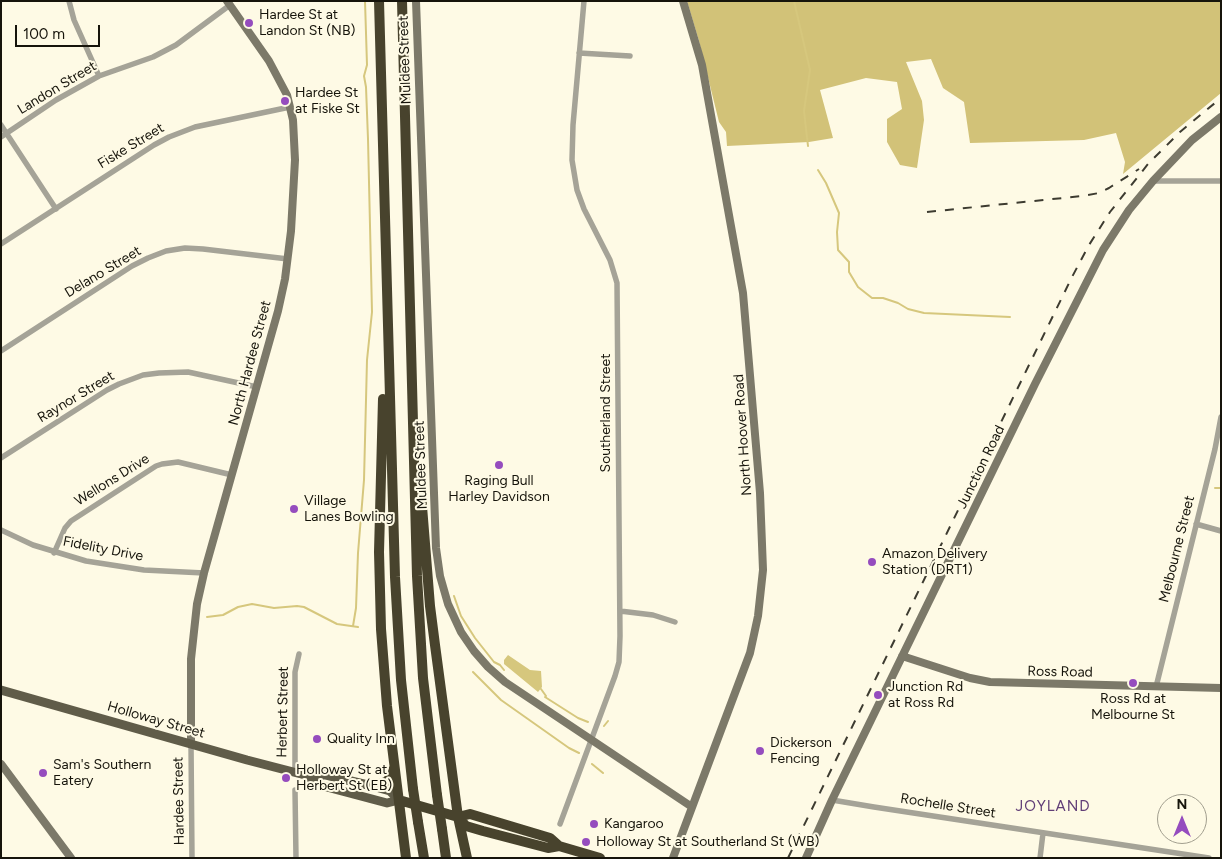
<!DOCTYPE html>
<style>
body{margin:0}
#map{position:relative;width:1222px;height:859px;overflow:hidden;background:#fefae5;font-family:Figtree,sans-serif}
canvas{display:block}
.frame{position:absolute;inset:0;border:2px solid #16140b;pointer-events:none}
.north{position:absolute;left:1157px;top:794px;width:50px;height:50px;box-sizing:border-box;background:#fefae5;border:1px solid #a19e8e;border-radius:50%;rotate:0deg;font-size:14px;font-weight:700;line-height:20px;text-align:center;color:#16140b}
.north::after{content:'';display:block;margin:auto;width:18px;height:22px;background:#954cbe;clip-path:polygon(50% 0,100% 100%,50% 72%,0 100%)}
.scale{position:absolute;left:15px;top:25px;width:85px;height:22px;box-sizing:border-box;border:2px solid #16140b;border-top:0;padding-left:6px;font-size:15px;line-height:18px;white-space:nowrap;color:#16140b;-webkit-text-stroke:4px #fefae5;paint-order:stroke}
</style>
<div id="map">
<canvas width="1222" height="859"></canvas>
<div class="frame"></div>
<div class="north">N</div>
<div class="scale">100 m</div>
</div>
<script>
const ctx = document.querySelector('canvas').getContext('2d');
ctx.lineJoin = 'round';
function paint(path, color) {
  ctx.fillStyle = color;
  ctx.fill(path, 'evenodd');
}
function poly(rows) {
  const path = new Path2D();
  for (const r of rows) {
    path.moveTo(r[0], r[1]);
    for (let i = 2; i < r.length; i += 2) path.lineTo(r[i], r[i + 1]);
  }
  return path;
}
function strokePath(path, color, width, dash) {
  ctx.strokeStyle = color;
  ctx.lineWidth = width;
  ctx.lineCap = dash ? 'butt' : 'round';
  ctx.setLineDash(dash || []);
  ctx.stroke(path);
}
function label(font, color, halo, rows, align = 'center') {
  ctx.font = font + ' Figtree,sans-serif';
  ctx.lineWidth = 4;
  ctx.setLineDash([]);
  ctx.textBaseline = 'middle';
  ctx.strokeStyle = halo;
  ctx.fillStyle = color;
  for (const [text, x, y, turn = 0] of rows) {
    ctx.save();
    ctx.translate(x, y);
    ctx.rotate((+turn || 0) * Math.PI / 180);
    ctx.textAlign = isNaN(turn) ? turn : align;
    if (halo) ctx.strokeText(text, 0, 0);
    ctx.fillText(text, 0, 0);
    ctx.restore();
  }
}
const forest = poly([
 [687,1,1221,1,1221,93,1123,174,1125,162,1116,133,1084,140,970,143,964,102,943,88,931,59,906,62,922,101,924,120,917,168,900,165,887,142,887,119,902,109,897,82,866,78,820,90,833,138,809,142,727,146,726,132,719,122,699,41]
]);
const water = poly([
 [508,655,530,670,541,671,542,687,538,692,504,664,504,660]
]);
const stream = poly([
 [794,1,810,70,804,111,808,146],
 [818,170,826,183,839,213,837,232,838,250,849,262,849,272,858,287,872,298,883,298,898,303,908,309,924,313,1010,317],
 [1215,488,1221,488],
 [454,596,461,616,475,638,494,662,500,665,504,670],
 [207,617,223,615,238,607,252,604,274,608,297,606,304,607,337,624,358,627],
 [353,626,356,608,358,553,364,480,367,360,372,312,368,139,366,87,364,76,367,65,365,1],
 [473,672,501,700,569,748,579,753],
 [541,689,546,696],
 [545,697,578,718,588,722],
 [604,726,608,721],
 [592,764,603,773]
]);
const street = poly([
 [69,1,74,20,99,76],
 [579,53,630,56],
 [1,125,56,209],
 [1,137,56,100,99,76,153,57,176,45,230,5],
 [1153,181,1221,181],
 [1,244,154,145,169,137,195,127,290,107],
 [1,351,132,266,148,258,166,251,185,248,203,249,288,259],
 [1,458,107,390,119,384,143,375,159,373,188,372,257,387],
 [1196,524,1221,531],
 [1,530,33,545,86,561,144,570,204,573],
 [54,553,65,528,71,521,156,466,162,464,178,462,232,475],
 [620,611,653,615,675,622],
 [1156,687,1215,449,1221,417],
 [191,744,192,858],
 [295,772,295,672,299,654],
 [295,790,296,858],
 [832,800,874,807,1209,858],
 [560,824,615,676,619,662,620,636,617,283,610,260,584,209,577,190,572,160,573,125,584,1],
 [1040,858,1043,833]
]);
const secondary = poly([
 [416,1,436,548,440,576,448,604,461,632,474,651,488,667,505,682,692,807],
 [902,656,970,678,990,682,1221,688],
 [191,744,191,659,197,604,204,573,278,311,285,279,291,231,295,160,293,120,287,95,269,61,227,1],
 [1,764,71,858],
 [673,858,750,653,758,616,763,570,760,493,743,293,702,65,683,1],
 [806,858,832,800,1035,384,1103,250,1129,210,1153,181,1192,140,1221,117]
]);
const primary = poly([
 [1,690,247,760,305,775,326,775,372,786,390,791,399,800,387,803,323,786,305,775]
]);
const highway = poly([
 [379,1,395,577,401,680,413,789],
 [402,1,417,576,423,678,437,795],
 [383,399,379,552,381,629,387,706,406,858],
 [421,494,430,606,435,645,458,817,467,858],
 [372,786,386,782,392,776,394,768],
 [399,800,458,817,466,826,483,831,548,848,559,846,600,858],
 [458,817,470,814,550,838,559,846],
 [418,822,424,858],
 [442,829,446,858]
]);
const rail = poly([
 [927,212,1082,196,1099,193,1109,188,1139,169],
 [788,858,1072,277,1089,245,1110,212,1148,164,1180,132,1221,98]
]);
const highwayBridge = poly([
 [413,789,418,822],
 [437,795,442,829]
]);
const markers = [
 [249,23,5,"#954cbe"],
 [285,101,5,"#954cbe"],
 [499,465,5,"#954cbe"],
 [294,509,5,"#954cbe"],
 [872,562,5,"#954cbe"],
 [1133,683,5,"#954cbe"],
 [878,695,5,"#954cbe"],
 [317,739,5,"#954cbe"],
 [760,751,5,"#954cbe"],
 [43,773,5,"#954cbe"],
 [286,778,5,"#954cbe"],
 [594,824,5,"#954cbe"],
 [586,842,5,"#954cbe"]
];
const poiNames = [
 ["Hardee St at",259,15],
 ["Landon St (NB)",259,31],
 ["Hardee St",295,93],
 ["at Fiske St",295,109],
 ["Raging Bull",499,481,"center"],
 ["Harley Davidson",499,497,"center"],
 ["Village",304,501],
 ["Lanes Bowling",304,517],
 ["Amazon Delivery",882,554],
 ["Station (DRT1)",882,570],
 ["Junction Rd",888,687],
 ["at Ross Rd",888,703],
 ["Ross Rd at",1133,699,"center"],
 ["Melbourne St",1133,715,"center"],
 ["Quality Inn",327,739],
 ["Dickerson",770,743],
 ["Fencing",770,759],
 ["Sam's Southern",53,765],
 ["Eatery",53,781],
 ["Holloway St at",296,770],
 ["Herbert St (EB)",296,786],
 ["Kangaroo",604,824],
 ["Holloway St at Southerland St (WB)",596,842]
];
const streetNames = [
 ["Muldee Street",405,60,-92],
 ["Landon Street",57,88,-31],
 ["Fiske Street",131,146,-31],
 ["Delano Street",103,272,-31],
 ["North Hardee Street",250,363,-75],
 ["Raynor Street",76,397,-31],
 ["Southerland Street",606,413,-90],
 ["North Hoover Road",743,435,-94],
 ["Muldee Street",421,465,-92],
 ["Junction Road",981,467,-64],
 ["Wellons Drive",112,480,-32],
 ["Fidelity Drive",103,549,11],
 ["Melbourne Street",1177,549,-76],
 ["Ross Road",1060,672,1],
 ["Herbert Street",283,712,-89],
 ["Holloway Street",156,720,16],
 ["Hardee Street",179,801,-91],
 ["Rochelle Street",948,806,9]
];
const neighbourhoodNames = [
 ["JOYLAND",1053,807]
];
paint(forest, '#d2c278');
paint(water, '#d6c77d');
strokePath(stream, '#d6c77d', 2);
strokePath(street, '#a5a397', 5.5);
strokePath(secondary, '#7c7969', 8);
strokePath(primary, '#605c49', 9);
strokePath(highway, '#48432d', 10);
strokePath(rail, '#3d3b30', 2, [9, 9]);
strokePath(highwayBridge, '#48432d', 10);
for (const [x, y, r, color] of markers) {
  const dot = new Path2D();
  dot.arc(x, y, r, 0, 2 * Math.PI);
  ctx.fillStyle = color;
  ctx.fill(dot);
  strokePath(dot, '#fefae5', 2);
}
label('14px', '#16140b', '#fefae5', poiNames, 'left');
label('14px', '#16140b', '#fefae5', streetNames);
ctx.letterSpacing = '1px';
label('15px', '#613e77', '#fefae5', neighbourhoodNames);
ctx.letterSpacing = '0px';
</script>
